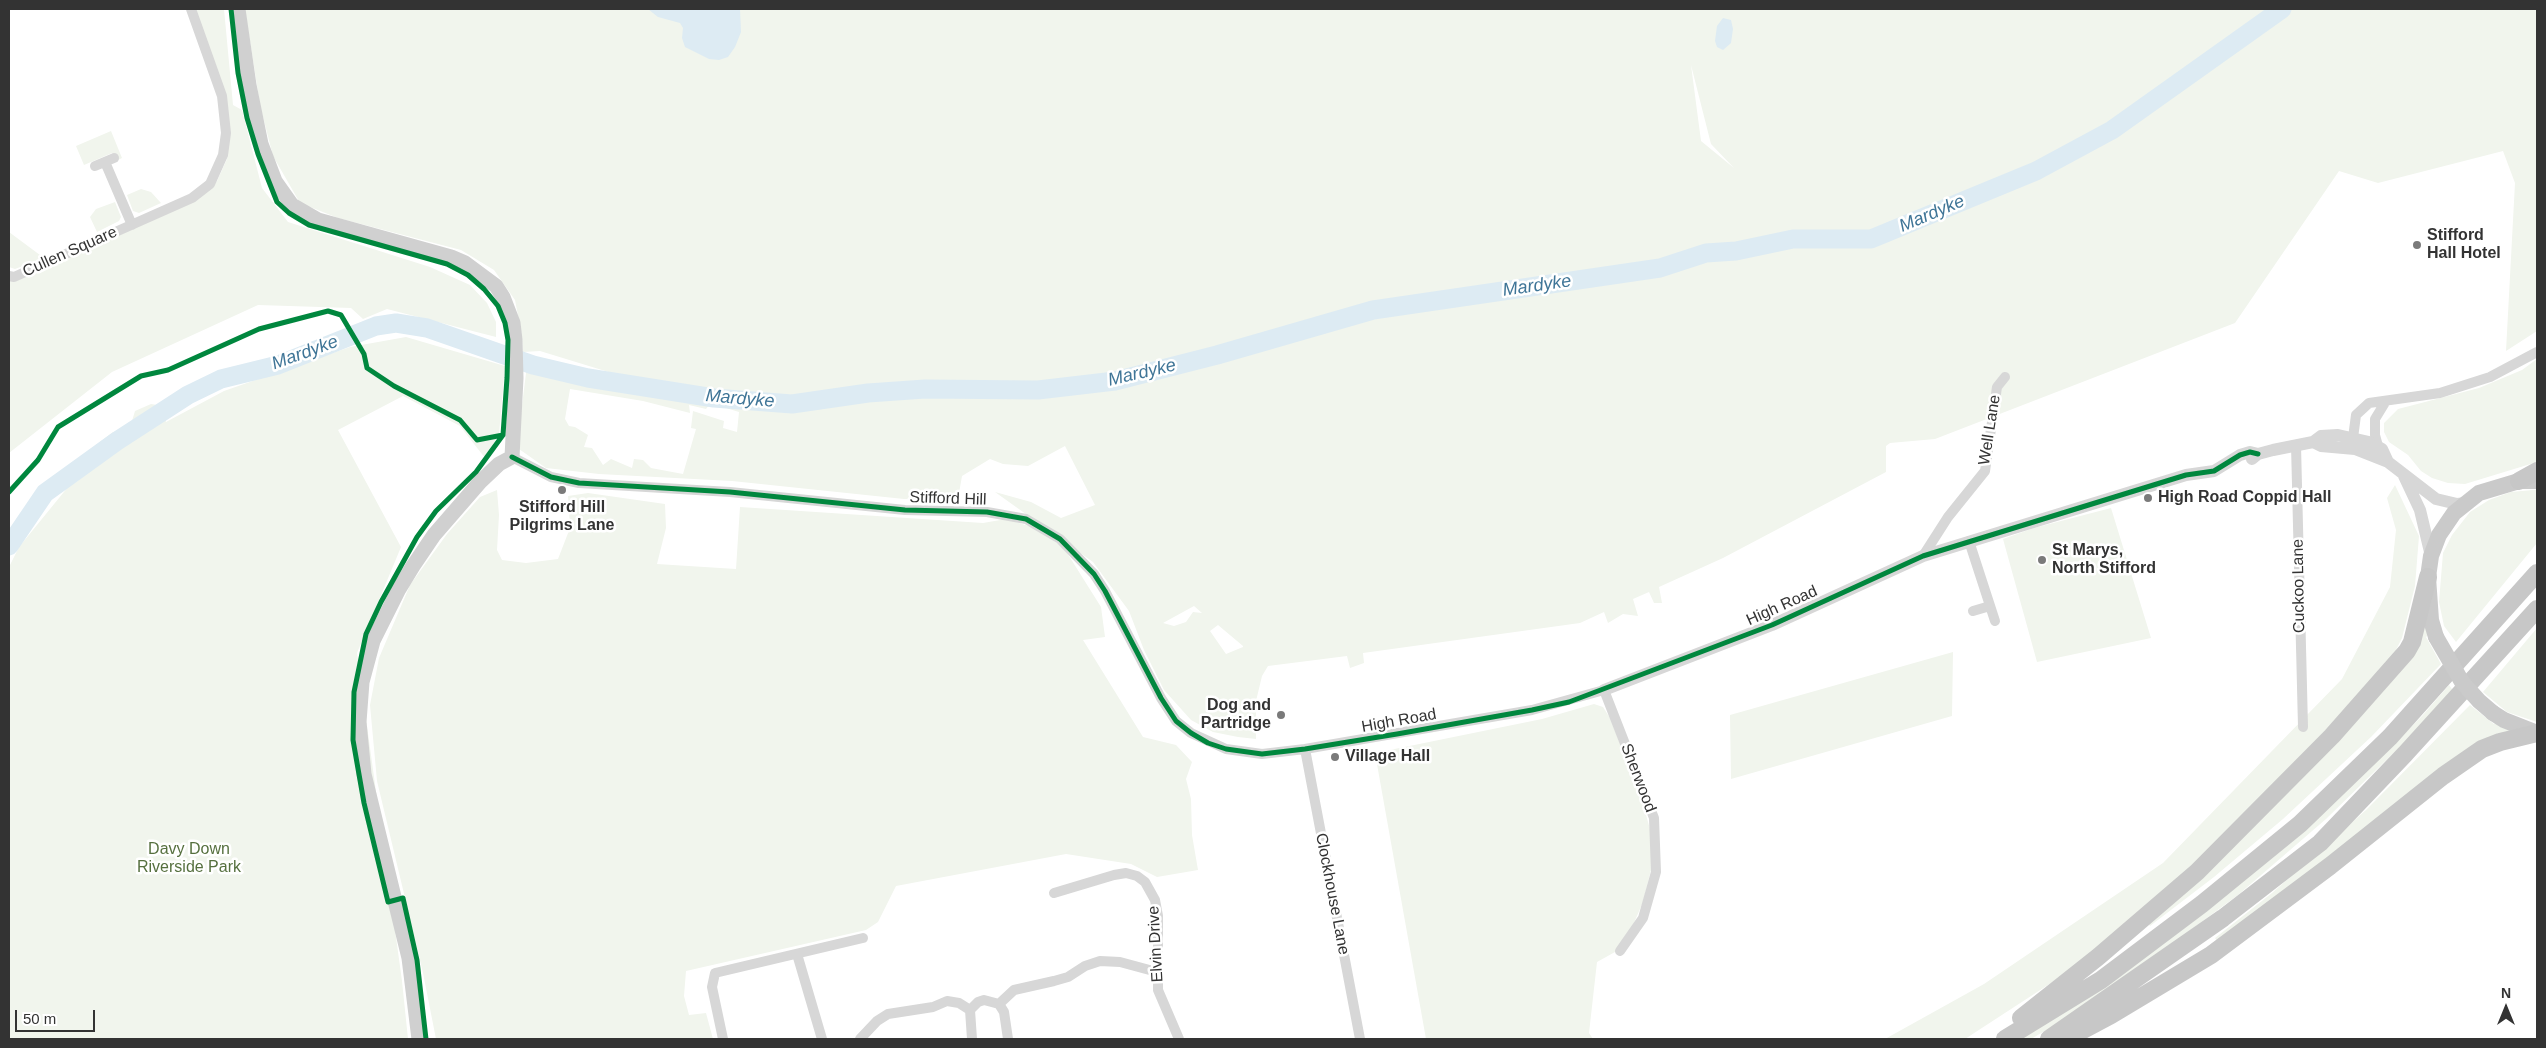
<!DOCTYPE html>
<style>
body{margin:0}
#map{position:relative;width:2546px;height:1048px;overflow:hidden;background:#fff;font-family:Helvetica,sans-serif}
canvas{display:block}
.frame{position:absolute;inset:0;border:10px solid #333;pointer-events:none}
.north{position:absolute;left:2481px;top:983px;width:50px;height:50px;-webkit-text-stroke:4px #fff;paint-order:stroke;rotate:0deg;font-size:14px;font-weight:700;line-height:20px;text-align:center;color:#333}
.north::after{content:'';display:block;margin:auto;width:18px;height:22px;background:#333;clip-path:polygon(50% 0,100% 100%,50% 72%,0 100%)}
.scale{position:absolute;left:15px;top:1010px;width:80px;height:22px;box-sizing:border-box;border:2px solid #333;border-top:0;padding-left:6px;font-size:15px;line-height:18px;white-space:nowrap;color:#333;-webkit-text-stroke:4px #fff;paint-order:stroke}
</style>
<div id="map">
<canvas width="2546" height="1048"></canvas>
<div class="frame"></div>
<div class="north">N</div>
<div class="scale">50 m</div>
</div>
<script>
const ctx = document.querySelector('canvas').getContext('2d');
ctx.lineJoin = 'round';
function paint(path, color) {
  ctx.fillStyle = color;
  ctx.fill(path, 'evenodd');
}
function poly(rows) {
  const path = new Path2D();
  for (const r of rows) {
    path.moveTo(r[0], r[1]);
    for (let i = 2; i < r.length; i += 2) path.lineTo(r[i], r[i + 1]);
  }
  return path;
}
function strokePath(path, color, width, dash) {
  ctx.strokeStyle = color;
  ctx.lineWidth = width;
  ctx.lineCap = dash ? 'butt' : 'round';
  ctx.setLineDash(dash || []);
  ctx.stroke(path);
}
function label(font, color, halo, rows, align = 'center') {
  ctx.font = font + ' Helvetica,sans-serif';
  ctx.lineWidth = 5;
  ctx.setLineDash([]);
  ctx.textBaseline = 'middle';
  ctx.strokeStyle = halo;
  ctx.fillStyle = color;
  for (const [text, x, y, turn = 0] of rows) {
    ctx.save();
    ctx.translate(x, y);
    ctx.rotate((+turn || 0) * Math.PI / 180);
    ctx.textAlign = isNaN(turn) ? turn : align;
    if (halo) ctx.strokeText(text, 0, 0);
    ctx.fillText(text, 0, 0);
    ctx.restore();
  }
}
const green = poly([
 [193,9,224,9,233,105,242,110,262,188,288,222,430,267,470,285,487,303,496,322,496,337,387,309,363,319,351,308,258,305,112,372,9,453,9,277,200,196,217,181,227,159,229,133],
 [245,9,2537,9,2537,331,2506,351,2515,183,2503,151,2378,183,2339,171,2235,323,1935,439,1890,443,1886,446,1886,472,1723,558,1659,587,1662,603,1654,603,1649,592,1633,599,1638,616,1623,614,1608,623,1604,612,1580,623,1363,653,1364,663,1350,668,1347,656,1268,666,1262,676,1256,701,1256,739,1238,737,1213,732,1191,720,1164,690,1144,650,1129,611,1093,562,995,492,1031,502,1061,518,1095,505,1065,446,1028,466,1003,464,990,459,962,476,958,499,904,499,732,481,599,474,546,468,519,449,520,422,527,365,594,381,679,396,709,405,706,409,689,405,690,413,643,401,570,389,565,419,569,426,575,427,588,435,584,447,592,448,603,465,611,459,632,468,634,459,643,460,651,468,683,474,696,429,691,428,693,411,724,421,723,428,737,432,739,412,540,351,523,352,522,336,515,300,494,270,461,250,338,218,300,203,273,156,260,105],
 [1691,65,1711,144,1734,168,1701,141],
 [1194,606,1202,613,1193,612,1186,622,1174,626,1163,623],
 [1218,625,1243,646,1243,647,1226,654,1210,631],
 [111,131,122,158,116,161,112,153,84,165,76,146],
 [141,189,151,192,161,203,139,213,133,211,127,195],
 [115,202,121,217,119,221,97,232,90,217,96,209],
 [9,232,44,258,15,269,9,267],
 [406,337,505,366,499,434,485,458,460,426,403,396,338,430,401,547,357,653,402,981,408,1039,9,1039,9,567,19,547,68,487,91,468,96,445,113,432,122,430,126,441,135,411,151,404,164,406,166,422,224,391,350,347],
 [2537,359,2537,462,2465,484,2448,483,2432,478,2421,471,2408,455,2389,442,2384,432,2384,423,2398,409,2479,388,2522,370],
 [2395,485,2419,536,2415,586,2402,638,2395,652,2325,732,2200,860,2101,946,2051,983,1965,1039,1885,1039,1984,984,2163,863,2342,679,2390,587,2396,530,2387,498],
 [497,490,499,515,497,550,502,560,526,563,558,559,570,528,568,496,588,493,665,504,666,528,657,564,736,569,740,507,983,523,1006,519,1035,528,1064,548,1101,607,1105,637,1083,640,1143,737,1176,745,1192,762,1186,779,1191,799,1192,835,1198,870,1157,877,1131,864,1066,854,896,886,878,922,866,930,686,971,684,996,689,1015,706,1013,713,1039,436,1039,423,973,377,781,370,705,379,658,410,585,447,534,480,497],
 [2533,490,2537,490,2537,543,2456,642,2444,626,2439,602,2443,553,2452,535,2470,512,2489,500,2511,492],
 [2111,508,2151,638,2037,662,2003,539,2034,528],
 [2421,619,2429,634,2426,637,2441,664,2371,737,2283,819,2214,877,2150,926,2148,923,2325,752],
 [2537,628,2537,722,2507,712,2483,692],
 [1953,652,1952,716,1731,779,1730,715],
 [2449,685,2455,693,2326,819,2238,895,2142,966,2055,1025,2031,1039,2016,1039,2366,772,2422,716],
 [1594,704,1603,707,1610,718,1642,801,1652,836,1651,870,1643,902,1633,925,1615,952,1597,962,1589,1033,1593,1039,1426,1039,1375,753,1542,719],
 [2470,705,2494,724,2496,722,2518,732,2217,941,2215,938,2272,893,2366,810]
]);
const water = poly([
 [648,9,740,9,741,32,735,47,728,57,719,60,709,59,685,47,682,38,683,28,680,23,658,17],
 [1723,18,1731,20,1733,29,1731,43,1723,50,1717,47,1715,41,1717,26]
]);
const river = poly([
 [9,546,45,493,117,441,188,395,221,379,278,365,376,326,396,323,427,328,533,365,588,378,714,398,792,404,868,393,925,389,1038,390,1115,381,1217,355,1373,310,1660,268,1706,253,1736,251,1793,239,1871,239,2036,171,2112,130,2282,9]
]);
const minor = poly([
 [105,162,132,225],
 [95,166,114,158],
 [9,276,14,277,192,198,210,184,223,155,226,133,222,96,191,9],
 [2356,444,2353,438,2356,415,2369,403,2440,393,2490,377,2537,352],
 [2296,445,2303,727],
 [2378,446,2375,435,2375,419,2386,401],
 [512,457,551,477,579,483,730,492,905,510,987,512,1026,519,1060,539,1094,574,1105,591,1161,698,1176,721,1191,733,1226,749,1262,754,1305,749,1532,710,1604,690,1654,818,1656,872,1643,918,1620,951],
 [1969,541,1995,621],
 [1923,556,1948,517,1985,471,1997,387,2005,377],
 [1973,611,1990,606],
 [1305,749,1360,1039],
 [1054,893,1114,875,1126,873,1137,876,1145,882,1155,900,1158,916,1158,990,1179,1039],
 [797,954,822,1039],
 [999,1004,1004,1012,1008,1039],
 [970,1010,972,1039],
 [723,1039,712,987,715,973,863,938],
 [860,1039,877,1021,888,1014,933,1007,947,1001,959,1003,970,1010,978,1002,984,1000,999,1004,1014,990,1054,981,1068,977,1085,966,1100,961,1120,962,1157,972]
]);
const tertiary = poly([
 [2313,442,2321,436,2338,435,2369,442,2382,449,2388,462,2436,499,2457,504,2466,503],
 [2252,459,2258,454,2273,450,2313,442,2321,446,2355,449,2388,462],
 [2404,476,2420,510,2431,556],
 [1604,690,1772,625,1923,556,2186,475,2214,471,2240,455,2250,452,2258,454]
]);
const secondary = poly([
 [238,9,249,85,261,144,275,181,292,205,318,220,451,257,465,263,496,286,503,297,513,323,515,340,516,378,512,457,499,464,480,482,434,535,413,566,399,589,373,641,362,682,359,722,364,774,409,958,419,1039]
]);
const primary = poly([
 [2436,637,2431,620,2428,577,2431,556,2439,535,2454,513,2479,493,2519,481,2537,481],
 [2493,713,2504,720,2537,733]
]);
const trunk = poly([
 [2519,481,2537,471],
 [2021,1018,2098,957,2197,872,2332,736,2407,651,2412,642,2428,577],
 [2005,1039,2101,980,2202,904,2300,824,2390,737,2537,573],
 [2049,1039,2223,918,2320,843,2405,754,2537,609],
 [2066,1039,2111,1015,2211,955,2330,866,2443,776,2482,749,2500,742,2537,733]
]);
const primaryBridge = poly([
 [2436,637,2462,682,2479,701,2493,713]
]);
const cycleway = poly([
 [231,9,238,73,247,118,258,154,277,202,289,213,309,225,447,264,468,275,484,289,498,306,505,323,508,340,507,378,503,435,476,472,436,511,417,537,381,602,366,634,354,692,353,740,364,803,388,902,403,898,417,960,426,1039],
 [512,457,551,477,579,483,730,492,905,510,987,512,1026,519,1060,539,1094,574,1105,591,1161,698,1176,721,1191,733,1208,743,1226,749,1262,754,1305,749,1397,734,1532,710,1569,702,1772,625,1923,556,2186,475,2214,471,2240,455,2250,452,2258,454],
 [9,492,38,460,58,427,141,376,168,370,259,329,328,311,341,315,364,354,367,368,394,386,460,420,477,440,503,435]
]);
const markers = [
 [2417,245,5,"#7a7a7a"],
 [562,490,5,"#7a7a7a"],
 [2148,498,5,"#7a7a7a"],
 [2042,560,5,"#7a7a7a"],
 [1281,715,5,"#7a7a7a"],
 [1335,757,5,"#7a7a7a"]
];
const poiNames = [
 ["Stifford",2427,236],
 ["Hall Hotel",2427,254],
 ["High Road Coppid Hall",2158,498],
 ["Stifford Hill",562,508,"center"],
 ["Pilgrims Lane",562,526,"center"],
 ["St Marys,",2052,551],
 ["North Stifford",2052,569],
 ["Dog and",1271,706,"right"],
 ["Partridge",1271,724,"right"],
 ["Village Hall",1345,757]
];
const streetNames = [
 ["Cullen Square",70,252,-24],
 ["Well Lane",1990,430,-81],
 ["Stifford Hill",948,499,2],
 ["Cuckoo Lane",2299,586,-91],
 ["High Road",1782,606,-24],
 ["High Road",1399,721,-10],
 ["Sherwood",1638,778,69],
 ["Clockhouse Lane",1332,894,79],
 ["Elvin Drive",1156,944,-93]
];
const parkNames = [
 ["Davy Down",189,850],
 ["Riverside Park",189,868]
];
const waterNames = [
 ["Mardyke",1932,214,-23],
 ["Mardyke",1537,286,-8],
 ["Mardyke",305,353,-20],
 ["Mardyke",1142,373,-13],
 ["Mardyke",740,399,5]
];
paint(green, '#f1f5ed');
paint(water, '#ddebf3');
strokePath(river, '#ddebf3', 19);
strokePath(minor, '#d7d7d7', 10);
strokePath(tertiary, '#d7d7d7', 12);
strokePath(secondary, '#d0d0d0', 15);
strokePath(primary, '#cacaca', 16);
strokePath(trunk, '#c7c7c7', 18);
strokePath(primaryBridge, '#cacaca', 16);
strokePath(cycleway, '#00873e', 5);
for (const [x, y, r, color] of markers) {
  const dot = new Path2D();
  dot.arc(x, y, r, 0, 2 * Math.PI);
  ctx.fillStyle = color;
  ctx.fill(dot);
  strokePath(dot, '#fff', 2);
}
label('bold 16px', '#333', '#fff', poiNames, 'left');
label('16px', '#333', '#fff', streetNames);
label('16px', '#56703f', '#fff', parkNames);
label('italic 18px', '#3f7597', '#fff', waterNames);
</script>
